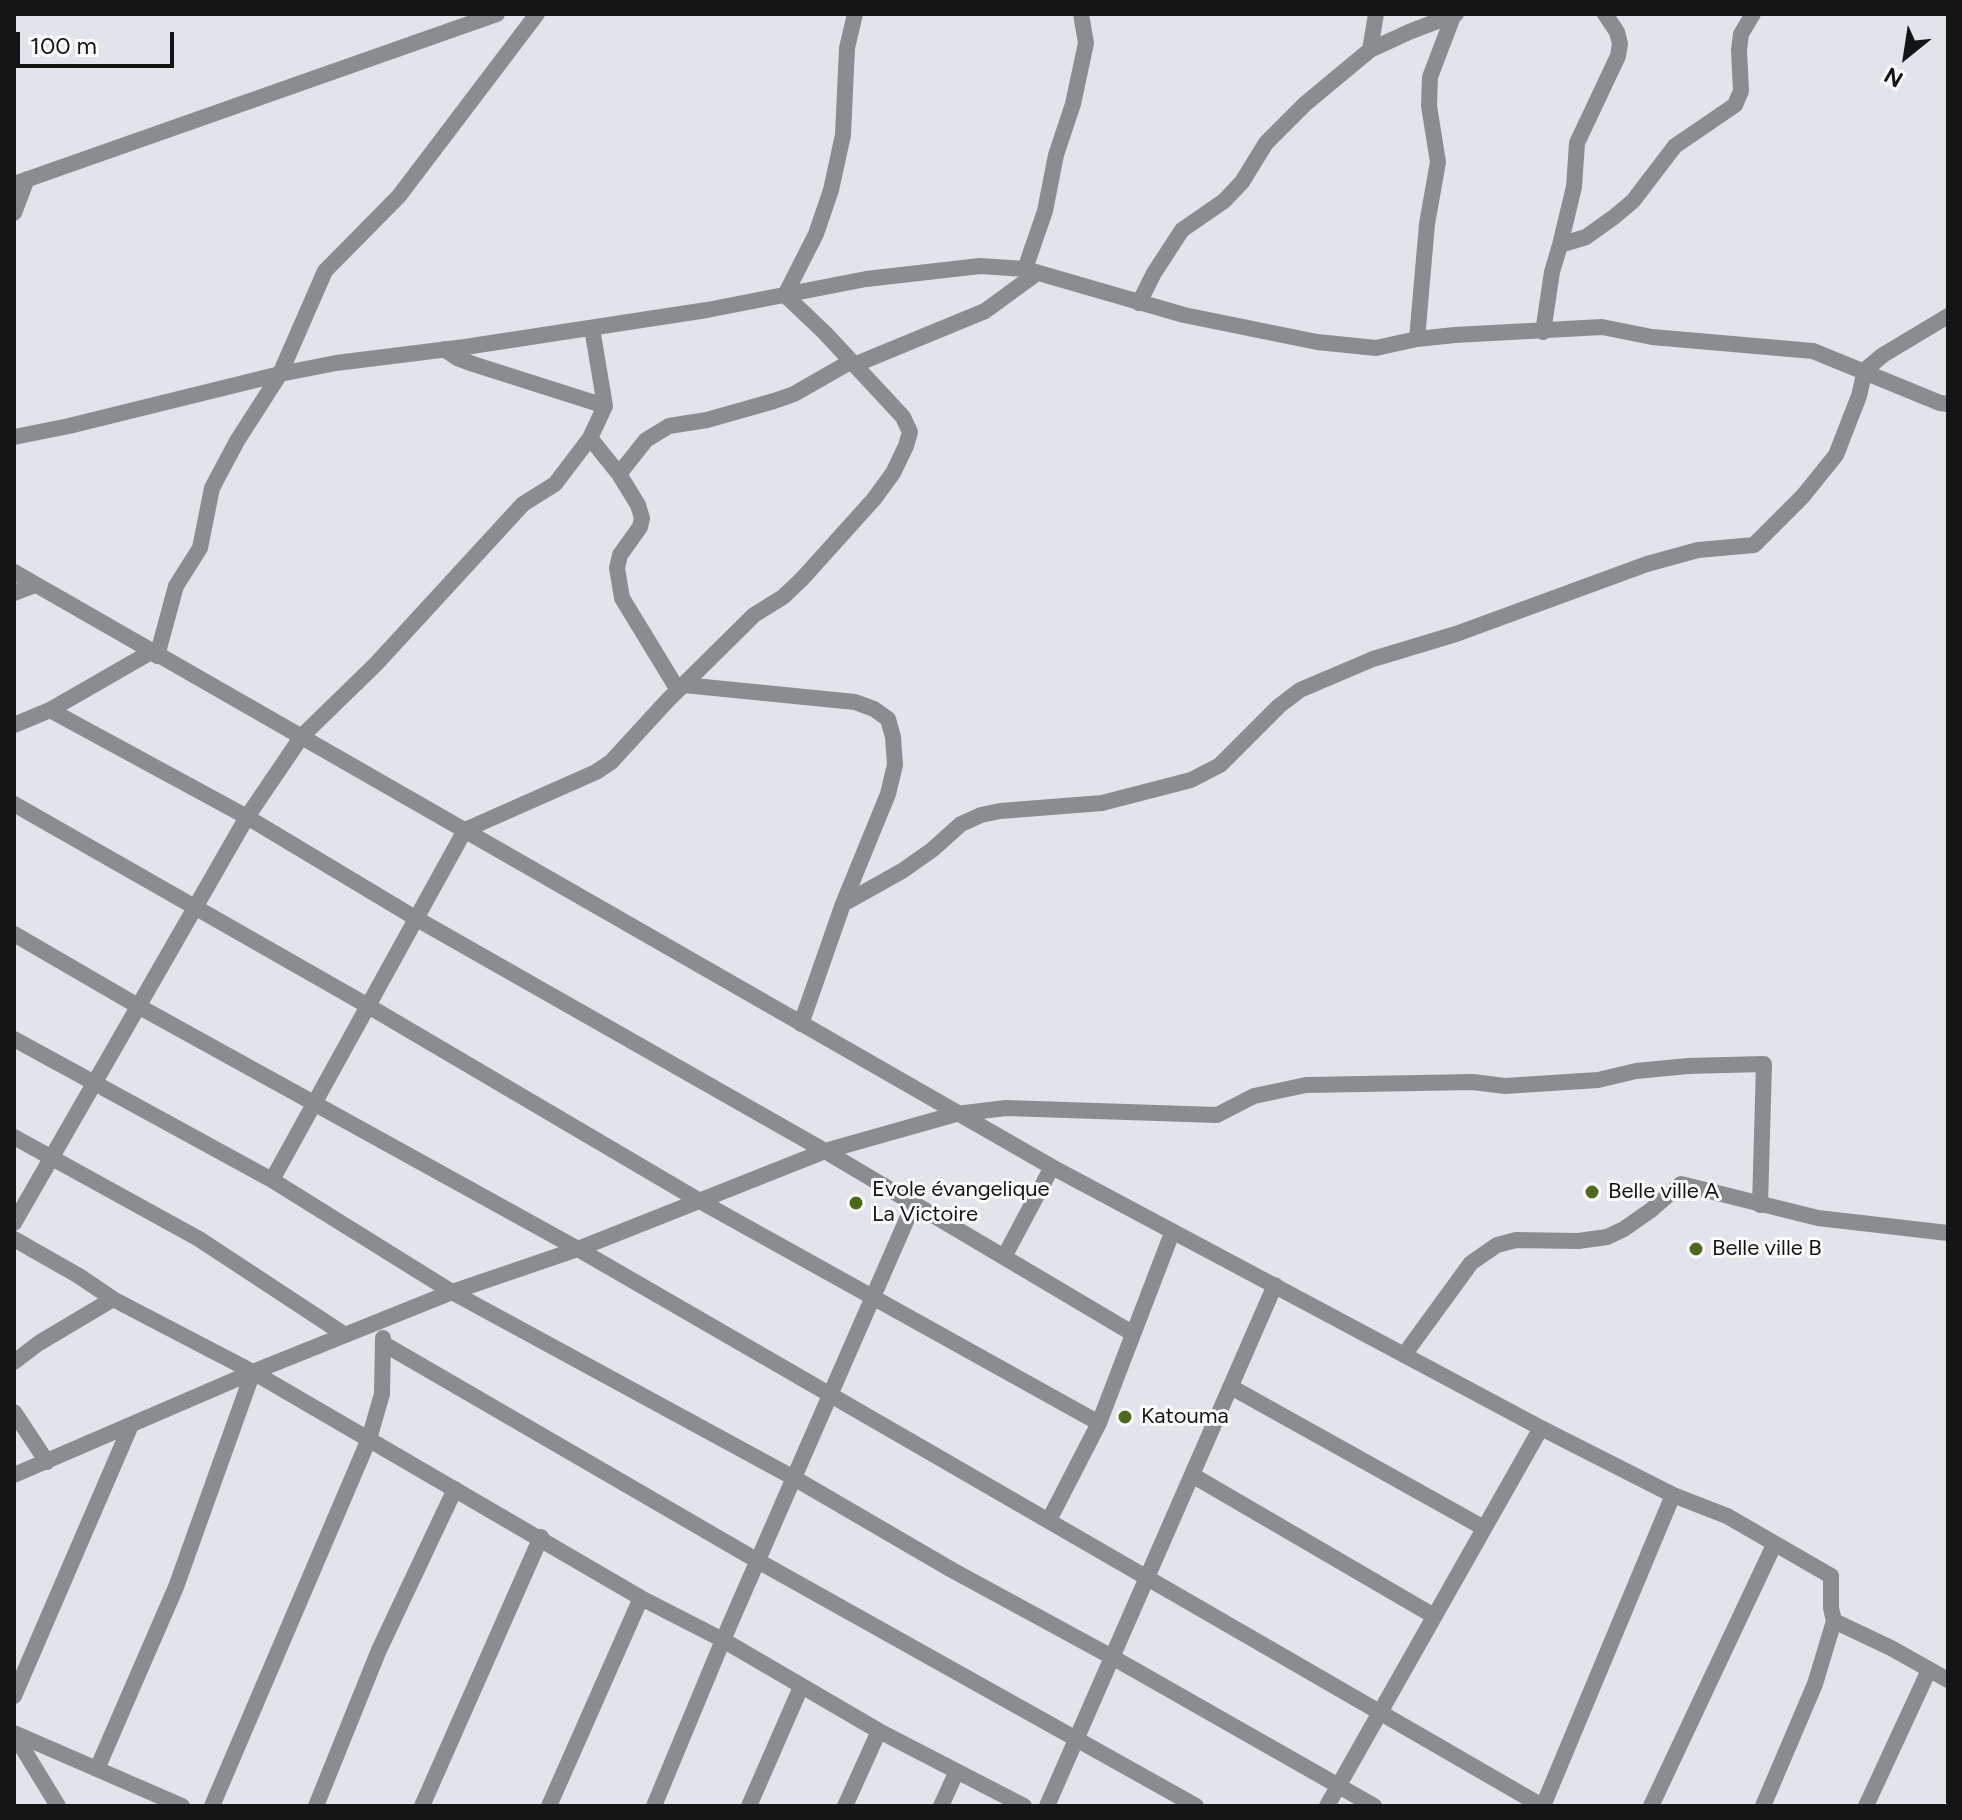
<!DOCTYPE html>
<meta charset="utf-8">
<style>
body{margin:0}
#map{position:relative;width:1962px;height:1820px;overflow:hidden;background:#e2e4ec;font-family:Figtree,sans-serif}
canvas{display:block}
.frame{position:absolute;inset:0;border:16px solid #131416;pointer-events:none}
.north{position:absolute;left:1866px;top:16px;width:80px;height:80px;-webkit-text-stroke:6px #fff;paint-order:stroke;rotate:210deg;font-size:22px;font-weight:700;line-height:32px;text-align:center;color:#131416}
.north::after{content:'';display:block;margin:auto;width:28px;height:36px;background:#131416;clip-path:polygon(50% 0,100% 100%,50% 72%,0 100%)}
.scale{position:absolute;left:16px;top:32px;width:158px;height:36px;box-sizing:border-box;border:4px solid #131416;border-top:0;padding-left:10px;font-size:24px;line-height:28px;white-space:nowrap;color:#131416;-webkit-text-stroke:6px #fff;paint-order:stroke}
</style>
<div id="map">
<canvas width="1962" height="1820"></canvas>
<div class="frame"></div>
<div class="north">N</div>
<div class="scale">100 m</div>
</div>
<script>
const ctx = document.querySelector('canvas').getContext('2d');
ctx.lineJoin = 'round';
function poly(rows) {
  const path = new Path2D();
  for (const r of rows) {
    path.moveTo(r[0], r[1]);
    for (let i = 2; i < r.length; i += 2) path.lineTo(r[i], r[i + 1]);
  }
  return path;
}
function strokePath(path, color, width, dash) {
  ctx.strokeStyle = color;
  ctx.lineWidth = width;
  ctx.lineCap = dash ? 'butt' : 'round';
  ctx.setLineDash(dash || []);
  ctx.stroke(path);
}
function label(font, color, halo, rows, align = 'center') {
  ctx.font = font + ' Figtree,sans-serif';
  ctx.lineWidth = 6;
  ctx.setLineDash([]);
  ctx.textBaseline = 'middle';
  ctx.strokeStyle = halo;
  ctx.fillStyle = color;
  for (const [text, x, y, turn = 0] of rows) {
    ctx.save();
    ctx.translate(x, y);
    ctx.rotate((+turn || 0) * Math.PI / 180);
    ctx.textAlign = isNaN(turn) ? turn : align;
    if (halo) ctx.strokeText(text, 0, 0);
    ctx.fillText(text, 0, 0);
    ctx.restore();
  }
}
const minor = poly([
 [1370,50,1376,14],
 [14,184,497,14],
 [14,213,27,179],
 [1560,245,1574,187,1577,143,1618,56,1620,44,1617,32,1605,14],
 [1025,269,1045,211,1056,155,1073,104,1086,43,1081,14],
 [1139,303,1154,273,1182,230,1224,201,1242,182,1266,143,1305,104,1370,50,1409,32,1456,14],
 [1543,332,1552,272,1560,245,1586,237,1614,217,1633,201,1675,146,1735,105,1741,91,1739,50,1741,34,1753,14],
 [1417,339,1427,224,1438,162,1429,106,1430,77,1454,14],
 [444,349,457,358,473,364,605,406],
 [854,365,985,311,1037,273],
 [14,437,69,426,280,374,336,363,465,347,707,310,866,279,980,266,1025,269,1184,315,1317,342,1376,348,1417,339,1455,335,1602,327,1652,337,1813,351,1940,403,1948,404],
 [590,438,619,474,638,505,642,518,640,527,620,555,617,568,622,598,678,690],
 [619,474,646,440,669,426,707,420,774,401,794,394,850,362],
 [14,572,1052,1167,1541,1428,1673,1495,1727,1516,1831,1576,1831,1608,1834,1621,1891,1648,1948,1680],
 [14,593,35,585],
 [157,656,176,586,200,548,212,488,237,441,280,374,325,271,399,196,537,14],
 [684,685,855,702,874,709,888,719,893,737,895,765,888,794,843,904,801,1024],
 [50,710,247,817,417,919,825,1151,1132,1333],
 [14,725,50,710,151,652],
 [14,804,370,1007,698,1200,1099,1423],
 [843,904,902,871,932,850,961,824,981,815,1000,811,1102,803,1191,780,1220,765,1279,706,1300,690,1373,659,1456,634,1647,564,1698,550,1754,545,1803,496,1836,455,1859,396,1865,370,1883,355,1948,316],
 [14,934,138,1006,578,1249,1542,1806],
 [14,1039,272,1180,452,1292,794,1478,952,1570,1112,1657,1374,1806],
 [14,1137,199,1239,345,1335],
 [272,1180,465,830,596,772,611,762,667,701,754,615,783,597,802,579,874,499,893,473,906,446,910,432,903,417,825,333,785,295,816,234,831,190,843,135,847,48,855,14],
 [14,1223,247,817,302,736,376,664,523,504,555,484,590,438,605,406,592,328],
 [14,1239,79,1276,113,1299,253,1372,641,1598,723,1640,879,1731,1024,1806],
 [1004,1257,1052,1167],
 [384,1344,758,1561,1196,1806],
 [1404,1355,1471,1263,1497,1245,1516,1240,1578,1241,1607,1237,1624,1229,1651,1210,1681,1184,1818,1218,1948,1233],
 [14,1362,39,1343,113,1299],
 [1231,1387,1484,1528],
 [14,1412,47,1462],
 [14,1475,253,1372,452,1292,578,1249,825,1151,956,1114,1006,1108,1217,1115,1254,1096,1306,1085,1473,1082,1505,1086,1598,1080,1636,1071,1688,1066,1764,1064,1760,1205],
 [1192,1475,1434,1616],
 [1049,1520,1099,1423,1172,1233],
 [14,1696,131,1425],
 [14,1733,182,1806],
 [14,1734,58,1806],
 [97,1769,176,1587,253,1372],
 [212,1806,369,1439,382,1394,383,1338],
 [316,1806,379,1650,455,1489],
 [422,1806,541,1537],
 [549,1806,641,1598],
 [654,1806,723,1640,914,1203],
 [749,1806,801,1687],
 [845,1806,879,1731],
 [941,1806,956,1773],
 [1047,1806,1275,1285],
 [1327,1806,1541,1428],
 [1543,1806,1673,1495],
 [1651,1806,1774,1545],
 [1763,1806,1815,1684,1834,1621],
 [1866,1806,1929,1670]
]);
const markers = [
 [1592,1192,8,"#4d691c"],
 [856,1203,8,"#4d691c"],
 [1696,1249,8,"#4d691c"],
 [1125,1417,8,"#4d691c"]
];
const poiNames = [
 ["Evole évangelique",872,1190],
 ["La Victoire",872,1215],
 ["Belle ville A",1608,1192],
 ["Belle ville B",1712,1249],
 ["Katouma",1141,1417]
];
strokePath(minor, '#8a8d8f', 16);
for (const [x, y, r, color] of markers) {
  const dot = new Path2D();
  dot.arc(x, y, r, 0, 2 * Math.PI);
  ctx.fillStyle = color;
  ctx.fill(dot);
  strokePath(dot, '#fff', 3);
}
label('22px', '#131416', '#fff', poiNames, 'left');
</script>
